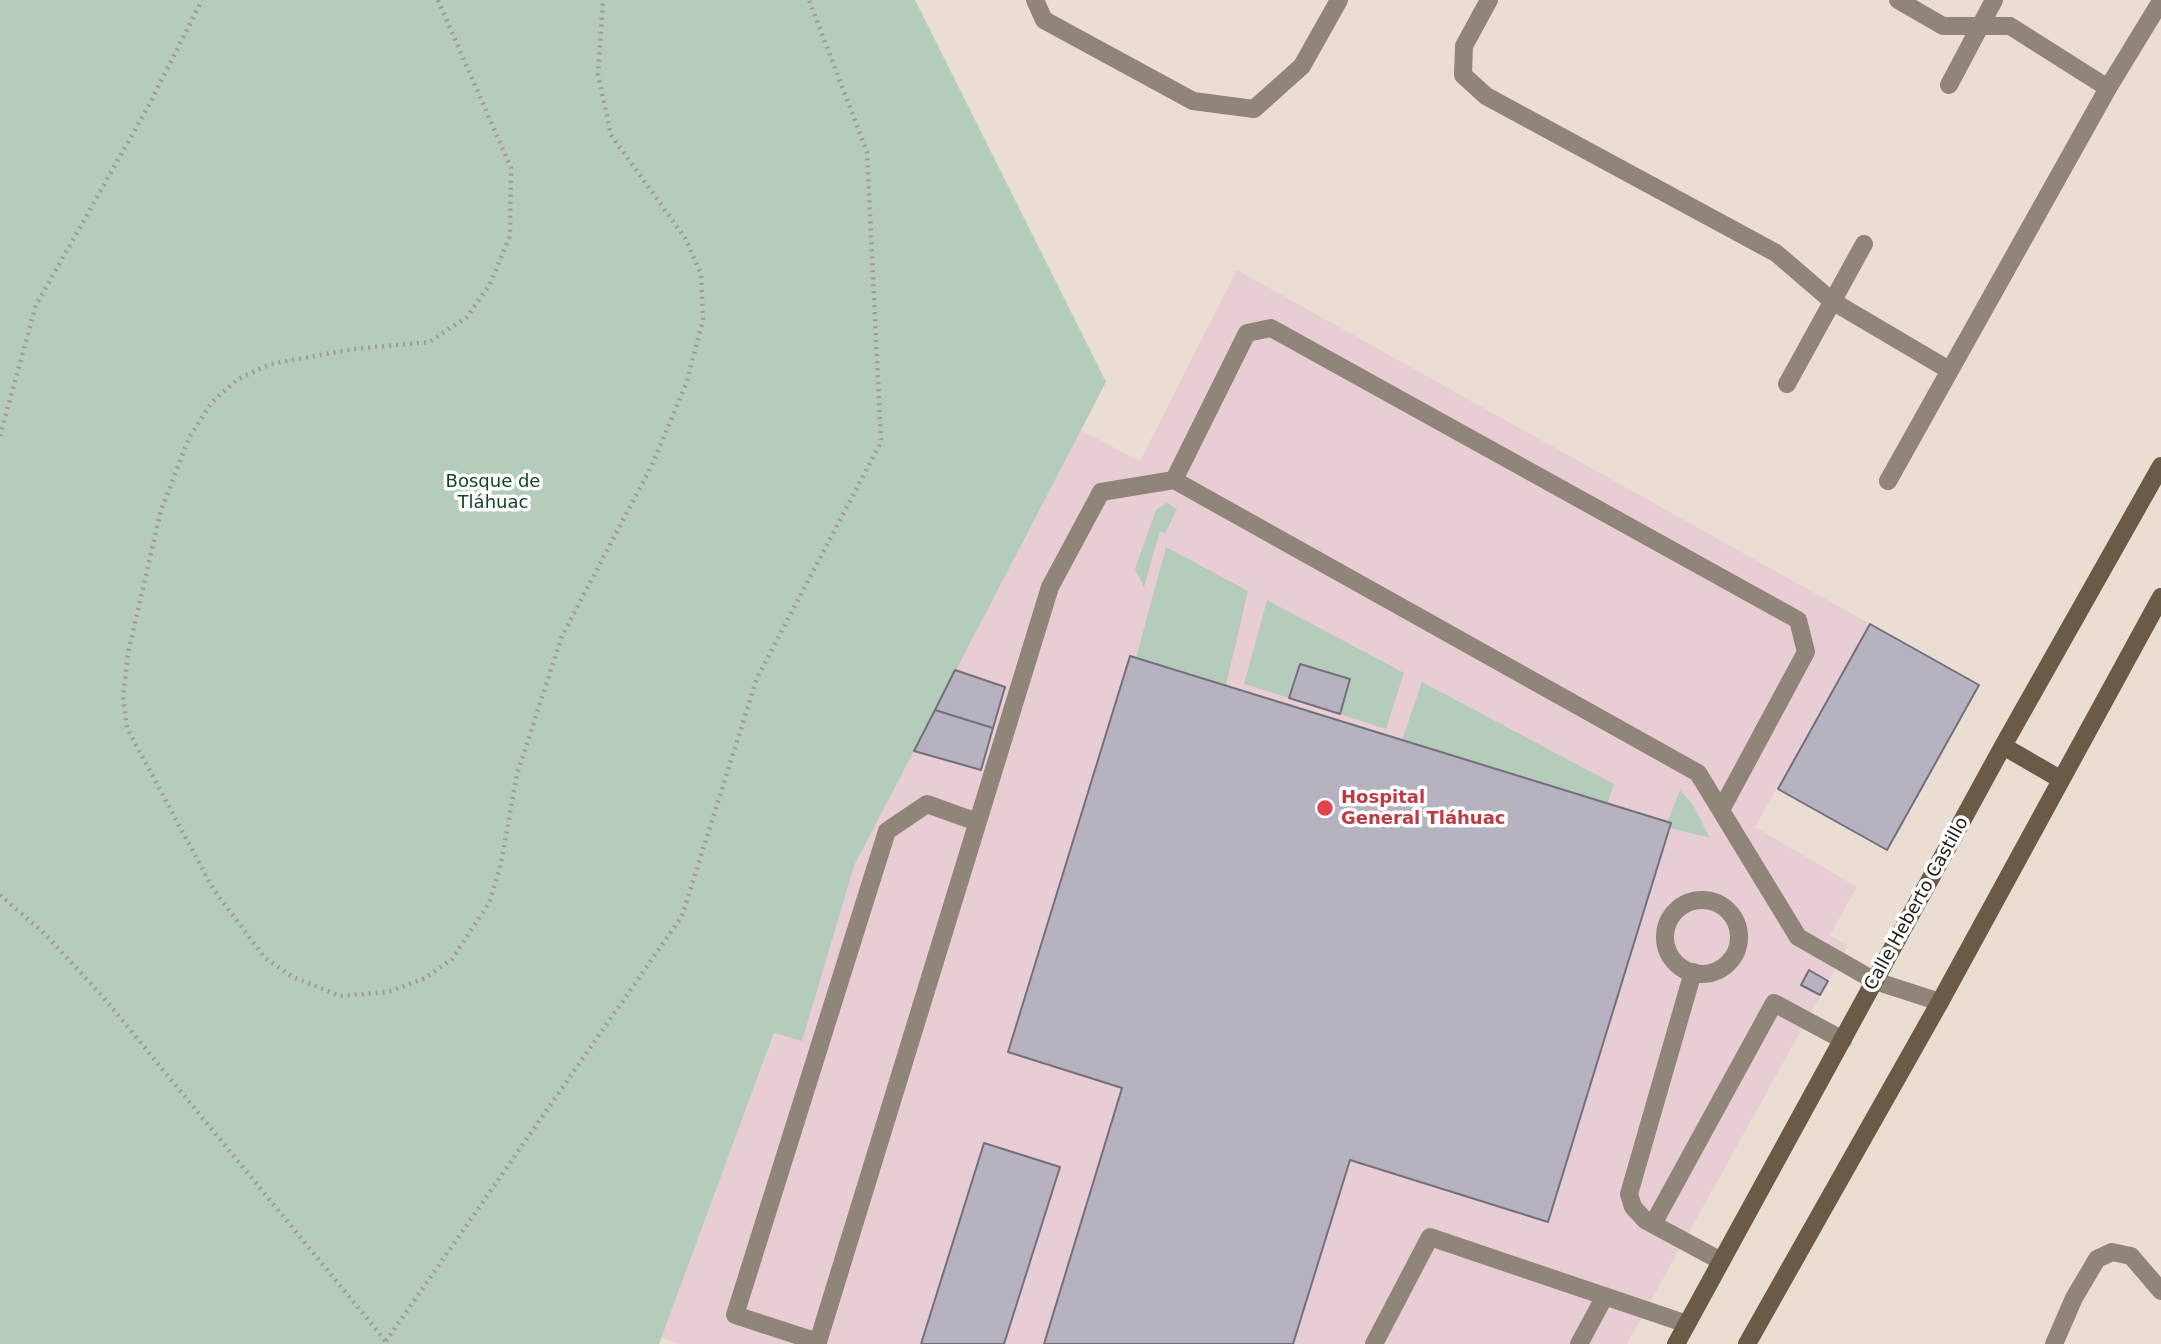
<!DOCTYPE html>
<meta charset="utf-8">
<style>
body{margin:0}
canvas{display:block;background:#eaddd2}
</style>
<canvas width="2161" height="1344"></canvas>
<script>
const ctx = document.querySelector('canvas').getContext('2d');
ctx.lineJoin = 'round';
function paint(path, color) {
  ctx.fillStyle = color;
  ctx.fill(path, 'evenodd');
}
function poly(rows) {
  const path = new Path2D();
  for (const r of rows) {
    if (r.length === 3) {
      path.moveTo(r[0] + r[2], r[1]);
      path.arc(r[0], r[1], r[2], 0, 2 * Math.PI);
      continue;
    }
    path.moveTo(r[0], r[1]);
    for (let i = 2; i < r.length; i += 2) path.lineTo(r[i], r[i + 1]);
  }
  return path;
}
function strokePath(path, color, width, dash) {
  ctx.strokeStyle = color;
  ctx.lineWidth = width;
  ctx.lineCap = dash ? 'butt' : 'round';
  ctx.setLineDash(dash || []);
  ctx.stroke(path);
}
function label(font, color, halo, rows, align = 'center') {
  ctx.font = font + ' "DejaVu Sans",sans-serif';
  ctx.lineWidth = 7;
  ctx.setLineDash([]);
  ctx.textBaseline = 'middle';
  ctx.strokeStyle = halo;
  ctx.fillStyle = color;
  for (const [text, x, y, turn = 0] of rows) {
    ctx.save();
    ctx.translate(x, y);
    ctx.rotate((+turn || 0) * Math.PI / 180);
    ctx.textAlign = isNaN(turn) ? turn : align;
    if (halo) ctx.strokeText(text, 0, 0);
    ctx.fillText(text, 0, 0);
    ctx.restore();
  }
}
const medical = poly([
 [1237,270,1870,624,1755,827,1857,887,1830,935,1848,946,1627,1344,677,1344,661,1337,792,986,1080,430,1140,461]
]);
const green = poly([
 [0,0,915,0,1106,382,854,866,802,1041,774,1033,659,1344,0,1344],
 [1167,503,1177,509,1165,534,1160,531,1144,587,1135,569,1156,510],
 [1166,547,1248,591,1226,685,1136,658],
 [1267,600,1404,673,1386,729,1340,714,1350,679,1300,664,1289,698,1244,684],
 [1422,682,1614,784,1607,804,1402,740],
 [1680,790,1693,805,1710,838,1670,828,1671,824,1667,823]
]);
const building = poly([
 [1870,624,1979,685,1887,850,1778,789,1870,624],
 [1130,656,1671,823,1548,1222,1350,1160,1293,1344,1044,1344,1122,1088,1008,1052,1130,656],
 [1300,664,1350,679,1340,714,1289,698,1300,664],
 [955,670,1005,687,993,728,935,710,955,670],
 [935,710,993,728,981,770,914,751,935,710],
 [1809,970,1828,981,1820,995,1801,985,1809,970],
 [984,1143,1060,1167,1004,1344,921,1344,984,1143]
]);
const path = poly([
 [438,0,511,168,510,236,490,284,467,317,429,342,354,349,271,364,238,379,212,402,189,438,161,510,128,653,123,697,127,728,213,889,265,958,293,977,340,996,388,992,425,978,452,959,489,903,501,864,517,774,562,636,652,465,686,384,703,320,701,274,685,238,611,135,598,75,603,0],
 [0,436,36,305,149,105,202,0],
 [0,895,44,933,104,998,388,1344],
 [386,1341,682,916,757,678,881,442,867,152,809,0]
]);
const service = poly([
 [1489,0,1464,46,1463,75,1486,96,1776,253,1832,301,1949,370],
 [1898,0,1943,26,2010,26,2108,88],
 [1949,85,1994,0],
 [1787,384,1864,244],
 [1174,480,1247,333,1271,328,1798,620,1806,652,1721,810],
 [977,822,927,804,887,831,735,1315,818,1342,1050,587,1101,492,1174,480,1698,773,1798,937,1875,981,1940,1002],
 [1702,937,37],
 [1693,972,1629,1194,1633,1207,1645,1220,1721,1261],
 [1653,1224,1774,1003,1843,1040],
 [1374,1344,1430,1237,1687,1324],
 [1579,1344,1605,1296]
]);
const minor = poly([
 [1035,0,1044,20,1193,101,1254,109,1302,66,1339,0],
 [1888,481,2108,88,2161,1],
 [2054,1344,2074,1298,2097,1259,2112,1252,2131,1256,2161,1291]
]);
const secondary = poly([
 [2003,746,2060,779],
 [1676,1344,2003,746,2161,466],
 [1747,1344,1940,1002,2161,597]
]);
const markers = [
 [1325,808,9,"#e0444e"]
];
const parkNames = [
 ["Bosque de",493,482],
 ["Tláhuac",493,503]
];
const healthNames = [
 ["Hospital",1341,798],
 ["General Tláhuac",1341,819]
];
const streetNames = [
 ["Calle Heberto Castillo",1917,904,-61]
];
paint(medical, '#e8ced4');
paint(green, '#b5ccba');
paint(building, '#b6b2c0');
strokePath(building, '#736f7c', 2);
strokePath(path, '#a59a92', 4.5, [2, 5]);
strokePath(service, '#908579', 18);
strokePath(minor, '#908579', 18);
strokePath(secondary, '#6a5b48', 18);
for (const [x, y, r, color] of markers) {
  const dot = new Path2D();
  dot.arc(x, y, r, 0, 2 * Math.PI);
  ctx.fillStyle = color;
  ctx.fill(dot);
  strokePath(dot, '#fff', 2.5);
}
label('18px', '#114624', '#fff', parkNames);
label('bold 18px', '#be3a42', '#fff', healthNames, 'left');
label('18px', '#201b17', '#fff', streetNames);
</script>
